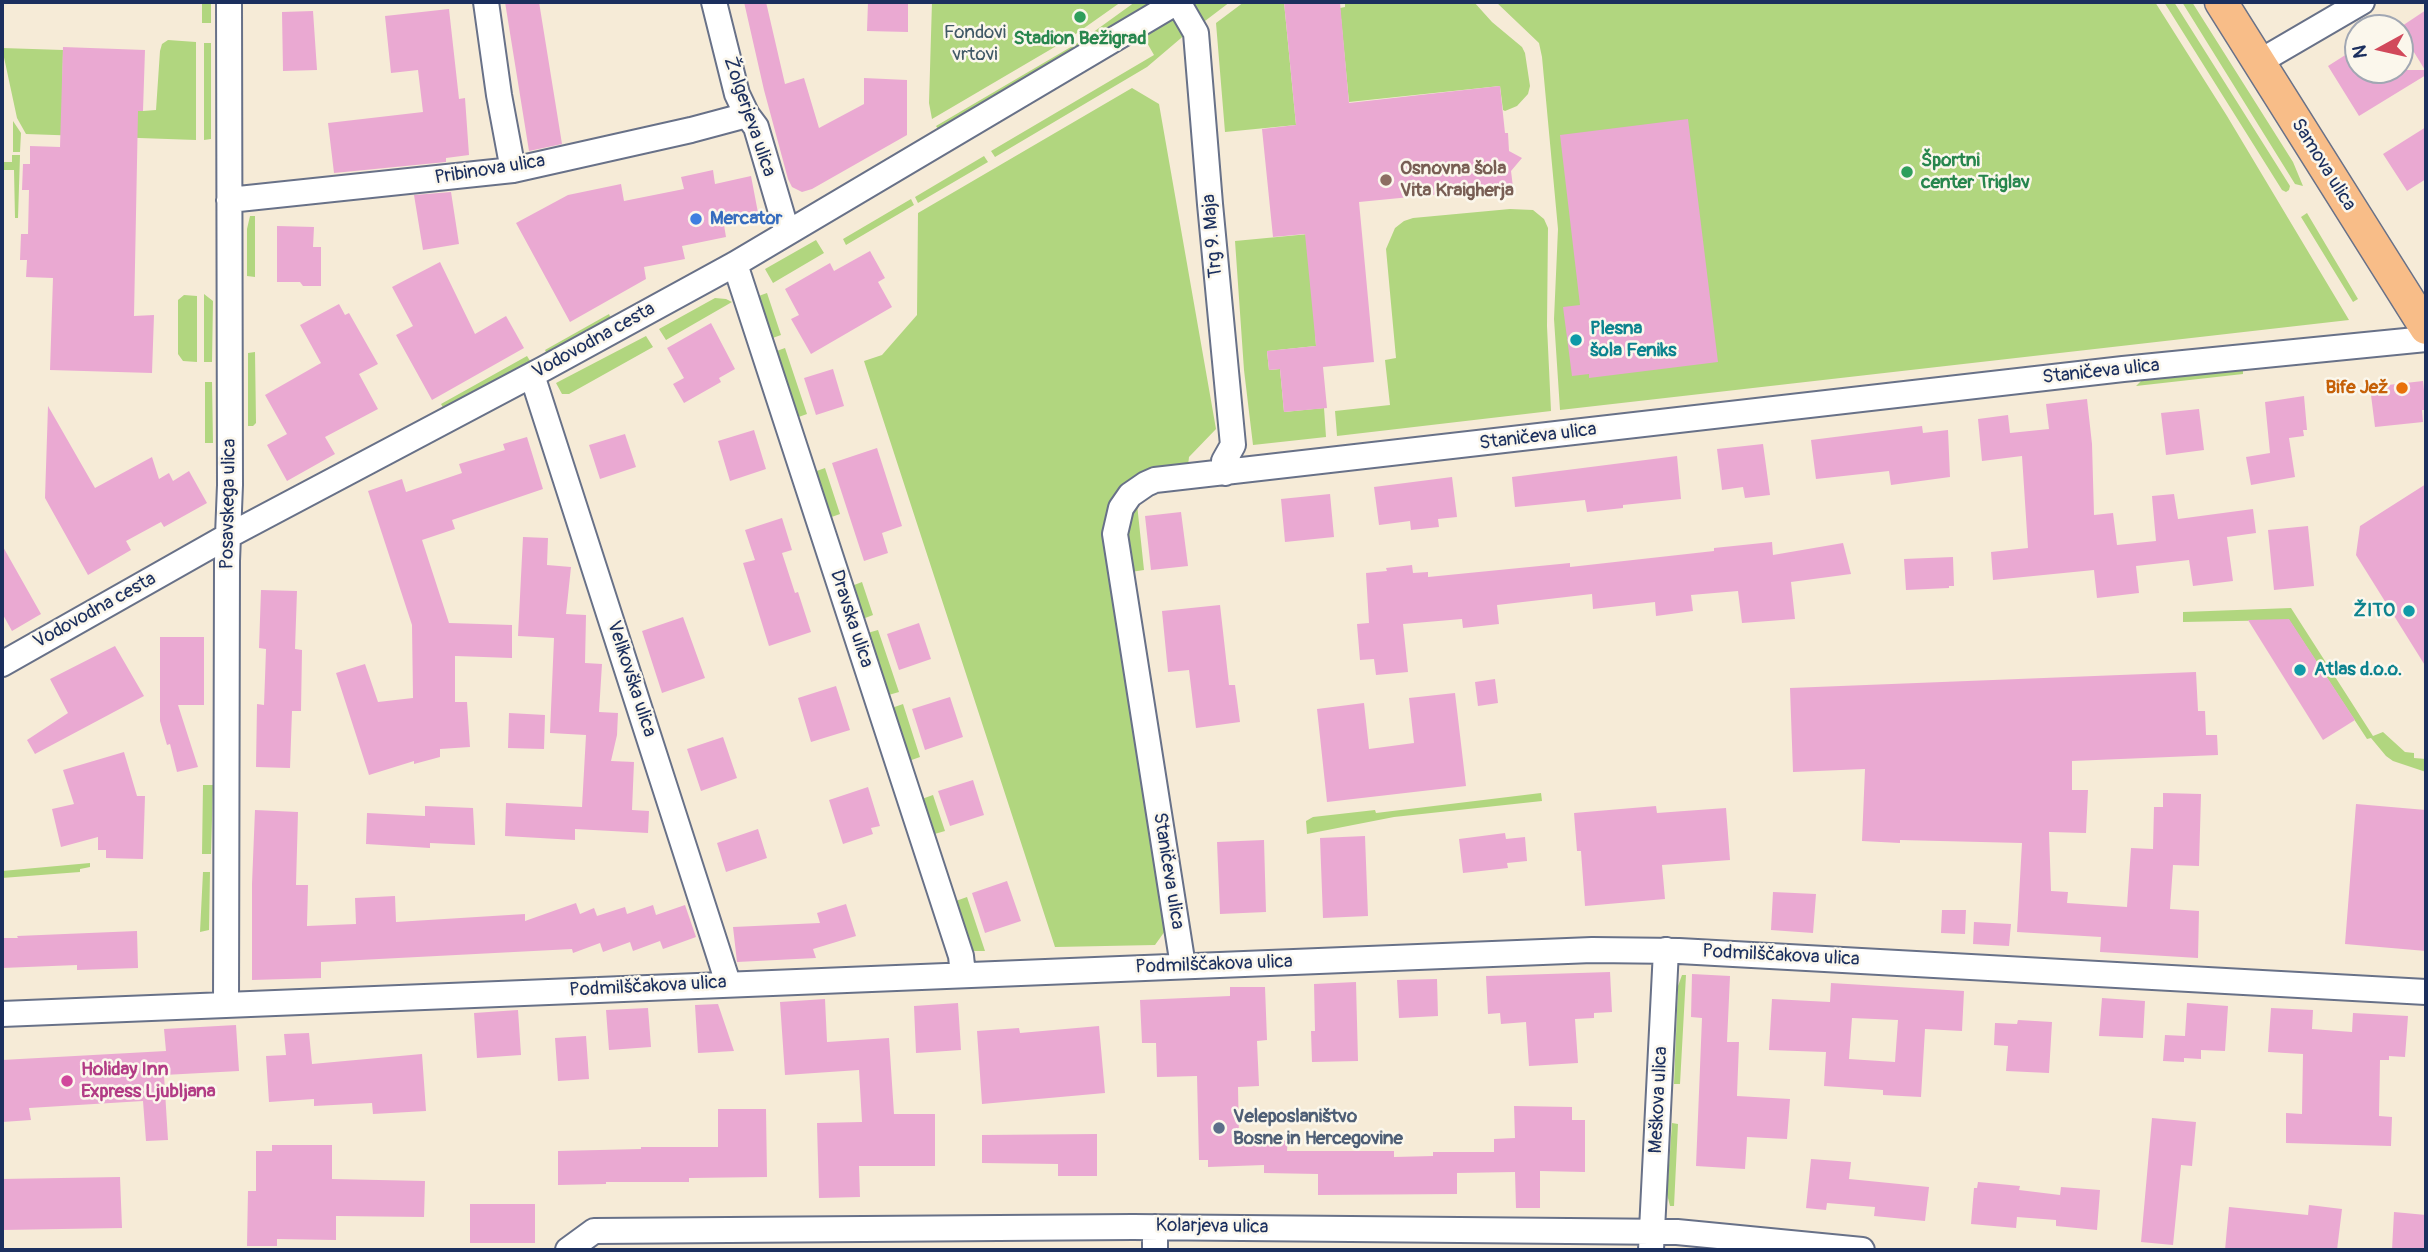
<!DOCTYPE html>
<meta charset="utf-8">
<style>
body{margin:0}
#map{position:relative;width:2428px;height:1252px;overflow:hidden;background:#f6ebd7;font-family:Pangolin,sans-serif}
canvas{display:block}
.frame{position:absolute;inset:0;border:4px solid #1b2f5e;pointer-events:none}
.north{position:absolute;left:2344px;top:14px;width:70px;height:70px;box-sizing:border-box;background:#fbf7ec;border:2px solid #a1a7b3;border-radius:50%;rotate:262deg;font-size:19px;font-weight:700;line-height:28px;text-align:center;color:#1b2f5e}
.north::after{content:'';display:block;margin:auto;width:24px;height:32px;background:#d1495b;clip-path:polygon(50% 0,100% 100%,50% 72%,0 100%)}
</style>
<div id="map">
<canvas width="2428" height="1252"></canvas>
<div class="frame"></div>
<div class="north">N</div>
</div>
<script>
const ctx = document.querySelector('canvas').getContext('2d');
ctx.lineJoin = 'round';
function paint(path, color) {
  ctx.fillStyle = color;
  ctx.fill(path, 'evenodd');
}
function poly(rows) {
  const path = new Path2D();
  for (const r of rows) {
    path.moveTo(r[0], r[1]);
    for (let i = 2; i < r.length; i += 2) path.lineTo(r[i], r[i + 1]);
  }
  return path;
}
function strokePath(path, color, width, dash) {
  ctx.strokeStyle = color;
  ctx.lineWidth = width;
  ctx.lineCap = dash ? 'butt' : 'round';
  ctx.setLineDash(dash || []);
  ctx.stroke(path);
}
function label(font, color, halo, rows, align = 'center') {
  ctx.font = font + ' Pangolin,sans-serif';
  ctx.lineWidth = 5;
  ctx.setLineDash([]);
  ctx.textBaseline = 'middle';
  ctx.strokeStyle = halo;
  ctx.fillStyle = color;
  for (const [text, x, y, turn = 0] of rows) {
    ctx.save();
    ctx.translate(x, y);
    ctx.rotate((+turn || 0) * Math.PI / 180);
    ctx.textAlign = isNaN(turn) ? turn : align;
    if (halo) ctx.strokeText(text, 0, 0);
    ctx.fillText(text, 0, 0);
    ctx.restore();
  }
}
const green = poly([
 [202,2,211,2,211,23,202,23],
 [932,2,1121,2,1070,38,932,119,929,103],
 [1135,2,1158,2,940,132,936,126,1081,41],
 [1196,2,1230,2,1201,24,1189,6],
 [1244,2,1284,2,1296,125,1225,132,1216,23],
 [1345,2,1474,2,1492,22,1522,47,1525,53,1530,86,1528,94,1517,106,1505,111,1503,110,1500,86,1349,102,1340,8,1345,7],
 [1496,2,2155,2,2227,116,2349,320,1560,410,1554,319,1558,229,1542,57,1539,43],
 [2164,2,2174,2,2290,186,2289,190,2286,192,2282,190],
 [2182,2,2192,2,2293,162,2303,186,2295,184],
 [1177,14,1187,33,1147,67,995,157,991,151,1154,55,1142,34],
 [168,40,196,42,196,140,26,134,17,118,2,48,63,50,62,108,143,111,156,110,160,51,162,44],
 [204,43,211,43,211,139,204,140],
 [1132,88,1159,104,1216,429,1189,457,1188,466,1115,498,1165,931,1155,945,1055,947,864,361,882,355,917,315,918,213],
 [13,121,21,133,20,152,13,152],
 [12,155,20,155,18,218,15,218,14,170,2,170,2,162,12,162],
 [984,156,988,162,918,203,915,197],
 [911,199,914,205,846,245,843,239],
 [1510,209,1533,210,1544,219,1548,228,1547,326,1551,411,1337,436,1335,411,1390,405,1385,360,1396,358,1386,249,1395,228,1404,221,1413,218],
 [2307,213,2358,299,2353,302,2301,217],
 [250,216,255,216,255,277,247,276,247,229],
 [1309,234,1316,346,1267,351,1269,370,1280,369,1284,412,1324,408,1326,437,1253,445,1244,370,1235,241],
 [816,240,824,253,773,283,765,269],
 [767,293,781,335,767,340,753,298],
 [204,294,213,301,212,362,204,362],
 [184,295,197,296,197,362,183,361,178,354,178,300],
 [715,298,726,299,732,302,666,340,659,329],
 [609,314,612,321,548,356,545,350],
 [646,336,653,347,569,394,562,394,556,383],
 [785,348,807,414,793,419,771,353],
 [255,352,256,423,253,426,248,426,248,353],
 [527,356,532,364,445,411,441,404],
 [2243,368,2243,374,2136,386,2141,381,2149,378],
 [205,382,212,382,213,443,205,443],
 [825,468,840,514,826,519,811,473],
 [1137,504,1144,570,1131,572,1126,530,1127,521],
 [862,582,873,615,860,620,849,587],
 [2291,608,2373,736,2383,732,2405,752,2414,753,2414,758,2426,759,2426,772,2393,761,2386,756,2371,738,2367,739,2289,620,2183,622,2183,612],
 [878,630,899,692,885,696,864,634],
 [903,704,920,757,906,762,889,709],
 [203,785,213,785,211,854,202,854],
 [1541,793,1542,801,1394,817,1307,834,1306,821,1313,817,1375,810,1376,813],
 [933,795,945,831,931,835,919,800],
 [90,863,90,867,80,869,80,872,2,878,2,871],
 [203,872,210,872,209,930,200,932],
 [967,897,985,951,970,951,953,902],
 [1682,975,1686,975,1680,1084,1674,1084,1678,986],
 [1672,1123,1678,1124,1674,1206,1670,1206,1667,1194]
]);
const building = poly([
 [505,2,539,2,562,144,529,151],
 [744,2,766,2,785,84,804,78,819,128,864,104,864,78,907,80,907,135,812,189,802,192,792,187,788,179,764,90],
 [868,2,908,2,908,32,867,31],
 [1284,2,1340,2,1349,103,1500,86,1505,133,1508,133,1509,151,1522,158,1511,171,1513,187,1359,202,1374,362,1323,367,1327,408,1284,412,1280,369,1269,370,1267,351,1316,346,1305,234,1273,237,1262,129,1296,125],
 [449,9,459,99,465,98,469,155,446,158,446,162,334,173,328,123,423,112,418,70,391,73,385,16],
 [2426,10,2426,75,2359,116,2328,66,2358,47,2358,70,2425,70,2399,28],
 [313,11,317,70,283,71,282,12],
 [63,47,145,50,143,111,138,111,134,316,154,315,152,373,50,370,53,278,26,277,27,260,20,260,21,234,28,234,29,190,22,190,23,164,30,164,30,146,60,147],
 [1688,119,1718,362,1589,378,1589,374,1572,376,1563,307,1580,305,1560,135],
 [2426,127,2426,179,2407,191,2383,154],
 [713,170,715,184,751,176,759,218,724,225,726,237,682,246,685,259,644,267,646,279,570,322,516,223,568,195,621,184,624,201,684,189,681,177],
 [451,192,459,244,423,250,414,195],
 [277,226,314,227,313,247,321,247,321,286,303,286,300,282,277,282],
 [870,251,885,278,878,282,892,307,811,354,791,319,799,315,785,289,830,263,834,271],
 [440,262,475,334,506,316,524,348,432,400,396,335,413,326,392,287],
 [339,304,345,315,349,313,378,364,359,374,378,409,325,437,335,454,287,481,267,445,287,434,265,395,321,363,300,325],
 [711,323,735,369,719,378,721,382,684,403,673,384,684,378,667,348],
 [833,369,844,406,816,415,804,378],
 [2423,381,2426,410,2422,410,2423,422,2375,427,2370,387],
 [2304,396,2307,430,2303,430,2304,436,2289,438,2295,477,2251,485,2246,457,2270,453,2265,402],
 [2087,399,2092,444,2094,515,2113,513,2117,545,2156,541,2152,496,2174,494,2178,519,2253,509,2256,533,2227,537,2233,581,2193,586,2189,560,2136,566,2139,593,2097,598,2094,570,1993,580,1991,552,2028,548,2022,456,1982,461,1978,419,2008,415,2010,433,2049,429,2046,404],
 [48,406,95,488,152,457,159,479,169,473,173,481,189,471,207,503,164,527,161,522,126,541,131,550,88,575,45,498],
 [2199,409,2204,450,2166,455,2161,413],
 [1922,426,1923,433,1948,430,1950,477,1891,485,1889,471,1816,479,1811,440],
 [754,430,766,469,730,481,718,441],
 [625,434,636,467,600,479,589,445],
 [527,437,543,489,452,520,455,529,422,540,449,623,512,625,512,658,455,656,455,702,467,702,470,747,440,749,440,757,414,764,414,761,369,775,336,673,365,664,378,702,413,698,412,625,368,491,402,479,406,492,462,473,459,464,505,450,503,444],
 [1763,444,1770,495,1745,498,1743,487,1722,490,1717,449],
 [877,448,902,526,882,533,888,553,864,561,832,463],
 [1677,456,1681,499,1623,505,1623,508,1587,512,1585,500,1515,507,1512,477],
 [1452,477,1457,517,1438,519,1439,527,1411,530,1410,521,1379,525,1374,487],
 [2426,484,2426,667,2356,555,2360,526],
 [1330,494,1334,537,1285,542,1281,499],
 [1181,512,1188,566,1151,570,1145,516],
 [782,518,792,550,782,553,795,593,798,592,811,632,769,646,743,563,755,560,745,530],
 [2308,526,2314,586,2274,590,2268,530],
 [523,537,548,538,547,565,571,567,566,614,586,615,585,663,602,664,599,712,618,713,617,735,611,761,634,762,632,810,649,811,648,833,575,829,575,840,505,836,506,803,582,807,586,735,550,733,554,638,518,636],
 [1772,542,1773,555,1843,543,1851,574,1791,582,1795,619,1742,623,1738,591,1691,595,1693,611,1656,616,1655,602,1593,609,1592,594,1497,605,1499,624,1463,628,1462,619,1403,624,1408,672,1376,675,1374,659,1360,660,1357,624,1369,623,1366,573,1387,571,1386,568,1412,565,1413,573,1428,572,1428,577,1570,563,1570,567,1714,551,1714,548],
 [2,545,41,614,12,631,2,613],
 [1953,557,1954,586,1949,586,1949,588,1906,590,1904,559],
 [261,590,297,591,295,649,302,650,301,711,292,711,290,768,256,767,257,704,264,705,265,678,266,649,259,648],
 [1220,605,1229,685,1235,685,1240,722,1196,728,1189,670,1168,672,1162,611],
 [683,617,705,678,662,693,642,631],
 [2289,619,2355,720,2323,740,2248,620],
 [919,623,931,659,899,670,887,634],
 [160,637,204,637,204,705,178,705,198,767,177,772,170,744,167,745,160,721],
 [115,646,144,696,35,754,27,740,68,713,50,679],
 [2196,672,2198,711,2205,711,2206,735,2217,735,2218,755,2072,761,2072,790,2088,790,2086,833,2049,832,2051,891,2068,892,2067,903,2127,907,2131,848,2153,849,2154,807,2163,807,2163,793,2201,794,2199,866,2173,865,2170,909,2199,911,2198,958,2100,952,2101,937,2017,932,2022,843,1900,840,1900,843,1862,841,1865,769,1793,772,1790,688],
 [1495,679,1498,703,1478,706,1475,682],
 [836,686,850,730,811,742,798,698],
 [1455,693,1466,786,1327,802,1317,709,1364,703,1369,749,1414,743,1409,698],
 [950,697,963,737,925,750,912,709],
 [509,713,545,715,544,749,508,748],
 [723,737,737,778,701,791,687,749],
 [124,752,137,796,145,796,143,859,106,858,106,850,98,850,98,837,61,847,52,809,74,804,63,770],
 [973,780,984,815,950,826,938,791],
 [868,787,880,826,871,828,873,834,843,844,829,800],
 [2356,804,2426,810,2426,951,2345,944],
 [425,806,473,808,475,845,430,843,430,848,366,844,367,813,425,816],
 [1656,806,1657,813,1726,808,1730,860,1662,865,1665,899,1585,906,1581,851,1577,851,1574,813],
 [255,810,298,812,296,885,308,885,307,926,356,924,355,898,395,896,396,922,525,914,525,921,576,903,580,914,594,908,597,916,625,907,627,914,653,905,656,915,685,905,696,937,663,949,660,941,633,951,630,942,603,952,600,943,573,953,572,949,321,962,321,978,252,980,252,884],
 [758,829,767,858,726,872,717,843],
 [1505,833,1506,839,1525,837,1527,861,1507,863,1508,868,1463,873,1459,839],
 [1365,836,1368,916,1323,918,1320,838],
 [1264,840,1266,912,1220,914,1217,842],
 [1007,881,1021,921,985,933,972,893],
 [1773,892,1816,894,1813,933,1771,930],
 [846,904,856,936,813,949,816,958,737,962,733,927,820,923,817,913],
 [1942,910,1966,910,1965,934,1941,933],
 [1974,922,2011,924,2009,946,1973,944],
 [137,931,138,968,77,970,77,965,2,968,2,938,18,938,17,936],
 [1610,972,1612,1012,1594,1013,1594,1018,1575,1019,1578,1063,1529,1066,1526,1022,1501,1024,1500,1013,1488,1014,1486,976],
 [1692,974,1730,976,1727,1042,1739,1042,1737,1096,1790,1099,1787,1139,1747,1137,1745,1169,1696,1166,1702,1018,1691,1017],
 [1437,979,1438,1016,1399,1018,1397,980],
 [1356,982,1358,1061,1312,1062,1311,1031,1315,1031,1314,984],
 [1831,983,1964,991,1962,1031,1925,1029,1921,1097,1883,1095,1883,1090,1824,1086,1826,1052,1769,1050,1772,999,1830,1002],
 [1852,1018,1898,1020,1895,1062,1849,1059],
 [1230,987,1265,987,1267,1040,1257,1041,1259,1086,1238,1087,1239,1138,1288,1138,1287,1151,1394,1151,1394,1157,1433,1156,1433,1152,1494,1152,1494,1139,1515,1138,1514,1106,1572,1107,1572,1120,1585,1120,1585,1172,1540,1171,1540,1208,1516,1208,1515,1172,1457,1173,1457,1194,1318,1195,1318,1174,1264,1173,1264,1165,1208,1167,1208,1160,1199,1160,1197,1076,1157,1077,1156,1043,1142,1043,1140,1000,1230,996],
 [2102,998,2145,1001,2143,1038,2099,1036],
 [825,999,827,1042,889,1038,894,1114,935,1114,935,1166,859,1166,860,1197,819,1198,817,1123,862,1122,859,1070,785,1075,780,1002],
 [958,1003,961,1050,916,1053,914,1006],
 [2187,1003,2228,1006,2225,1051,2201,1050,2201,1059,2184,1058,2184,1062,2163,1061,2165,1035,2185,1036],
 [718,1004,734,1051,698,1053,695,1005],
 [648,1008,651,1047,609,1050,606,1010],
 [2271,1008,2313,1010,2312,1029,2352,1032,2353,1013,2408,1016,2405,1057,2389,1056,2389,1060,2380,1060,2379,1116,2392,1117,2391,1146,2286,1143,2286,1113,2302,1114,2303,1054,2268,1052],
 [518,1010,521,1055,477,1058,474,1013],
 [2018,1020,2052,1022,2049,1073,2006,1071,2008,1046,1994,1045,1995,1023,2017,1024],
 [236,1025,239,1071,164,1075,168,1140,146,1141,143,1101,29,1108,31,1120,2,1122,2,1060,166,1051,164,1029],
 [1099,1026,1105,1093,982,1104,977,1031,1019,1028,1020,1033],
 [309,1033,312,1064,422,1054,426,1111,373,1114,372,1103,314,1106,314,1099,269,1102,266,1056,286,1055,284,1034],
 [586,1036,589,1079,558,1081,555,1038],
 [718,1109,766,1109,767,1177,689,1178,689,1182,606,1182,606,1184,558,1185,558,1151,641,1149,641,1147,718,1147],
 [2152,1118,2196,1122,2192,1166,2181,1165,2173,1245,2141,1242],
 [1097,1134,1097,1176,1058,1176,1058,1164,982,1163,982,1135],
 [272,1145,332,1145,332,1179,425,1181,424,1217,336,1216,336,1240,277,1239,277,1246,247,1246,248,1191,256,1191,256,1151,272,1151],
 [1811,1159,1851,1162,1849,1179,1929,1187,1925,1221,1874,1216,1875,1207,1827,1203,1826,1210,1806,1208],
 [120,1177,122,1228,2,1230,2,1179],
 [1978,1182,2020,1186,2019,1190,2060,1195,2061,1187,2100,1190,2097,1230,2056,1226,2056,1220,2017,1217,2016,1228,1971,1224,1974,1188,1977,1188],
 [470,1204,535,1204,535,1243,470,1243],
 [2309,1205,2342,1209,2337,1250,2225,1250,2229,1207,2308,1215],
 [2394,1212,2426,1215,2426,1250,2392,1250]
]);
const minor = poly([
 [486,2,499,95,513,170],
 [714,2,737,94,747,115,756,127,787,232],
 [1178,2,1196,33,1210,204,1233,445,1224,461,1225,473],
 [2259,62,2362,2],
 [229,200,513,170,691,130,747,115],
 [735,264,961,956,963,975],
 [532,375,728,983],
 [2,664,228,536,545,368,735,264,1177,2],
 [1183,966,1115,534,1121,508,1130,495,1146,484,1155,480,2123,369,2426,339],
 [226,1005,227,561,230,485,229,2],
 [2,1014,1592,950,1679,951,2426,992],
 [568,1250,594,1231,1133,1227,1677,1232,1862,1250],
 [1155,1250,1155,1227],
 [1651,1250,1666,950]
]);
const major = poly([
 [2221,2,2426,328]
]);
const markers = [
 [1080,17,7,"#2e9e5b"],
 [1907,172,7,"#2e9e5b"],
 [1386,180,7,"#8d6e63"],
 [696,219,7,"#3f7fe0"],
 [1576,340,7,"#0f9aa8"],
 [2402,388,7,"#e8710a"],
 [2409,611,7,"#0f9aa8"],
 [2300,670,7,"#0f9aa8"],
 [67,1081,7,"#d1479c"],
 [1219,1128,7,"#5c6f8a"]
];
const parkNames = [
 ["Fondovi",975,33],
 ["vrtovi",975,55]
];
const leisureNames = [
 ["Stadion Bežigrad",1080,39],
 ["Športni",1921,161,"left"],
 ["center Triglav",1921,183,"left"]
];
const streetNames = [
 ["Žolgerjeva ulica",749,117,71],
 ["Samova ulica",2323,165,58],
 ["Pribinova ulica",490,170,-9],
 ["Trg 9. Maja",1213,236,-95],
 ["Vodovodna cesta",594,341,-29],
 ["Staničeva ulica",2101,372,-6],
 ["Staničeva ulica",1538,437,-7],
 ["Posavskega ulica",229,504,-89],
 ["Vodovodna cesta",95,611,-29],
 ["Dravska ulica",851,619,72],
 ["Velikovška ulica",631,679,72],
 ["Staničeva ulica",1168,871,81],
 ["Podmilščakova ulica",1781,956,3],
 ["Podmilščakova ulica",1214,965,-2],
 ["Podmilščakova ulica",648,987,-3],
 ["Meškova ulica",1659,1100,-87],
 ["Kolarjeva ulica",1212,1227,1]
];
const educationNames = [
 ["Osnovna šola",1400,169],
 ["Vita Kraigherja",1400,191]
];
const shopNames = [
 ["Mercator",710,219]
];
const cultureNames = [
 ["Plesna",1590,329],
 ["šola Feniks",1590,351],
 ["ŽITO",2395,611,"right"],
 ["Atlas d.o.o.",2314,670]
];
const foodNames = [
 ["Bife Jež",2388,388]
];
const hotelNames = [
 ["Holiday Inn",81,1070],
 ["Express Ljubljana",81,1092]
];
const serviceNames = [
 ["Veleposlaništvo",1233,1117],
 ["Bosne in Hercegovine",1233,1139]
];
paint(green, '#b1d67f');
paint(building, '#eaa9d2');
strokePath(minor, '#687188', 28);
strokePath(major, '#687188', 35);
strokePath(minor, '#fff', 24);
strokePath(major, '#f8bd88', 32);
for (const [x, y, r, color] of markers) {
  const dot = new Path2D();
  dot.arc(x, y, r, 0, 2 * Math.PI);
  ctx.fillStyle = color;
  ctx.fill(dot);
  strokePath(dot, '#fbf7ec', 2.5);
}
label('19px', '#405966', '#fbf7ec', parkNames);
label('bold 19px', '#27864d', '#fbf7ec', leisureNames);
label('19px', '#1b2f5e', '#fbf7ec', streetNames);
label('bold 19px', '#785e54', '#fbf7ec', educationNames, 'left');
label('bold 19px', '#366cbe', '#fbf7ec', shopNames, 'left');
label('bold 19px', '#0d838f', '#fbf7ec', cultureNames, 'left');
label('bold 19px', '#c56008', '#fbf7ec', foodNames, 'right');
label('bold 19px', '#b23c85', '#fbf7ec', hotelNames, 'left');
label('bold 19px', '#4e5e75', '#fbf7ec', serviceNames, 'left');
</script>
